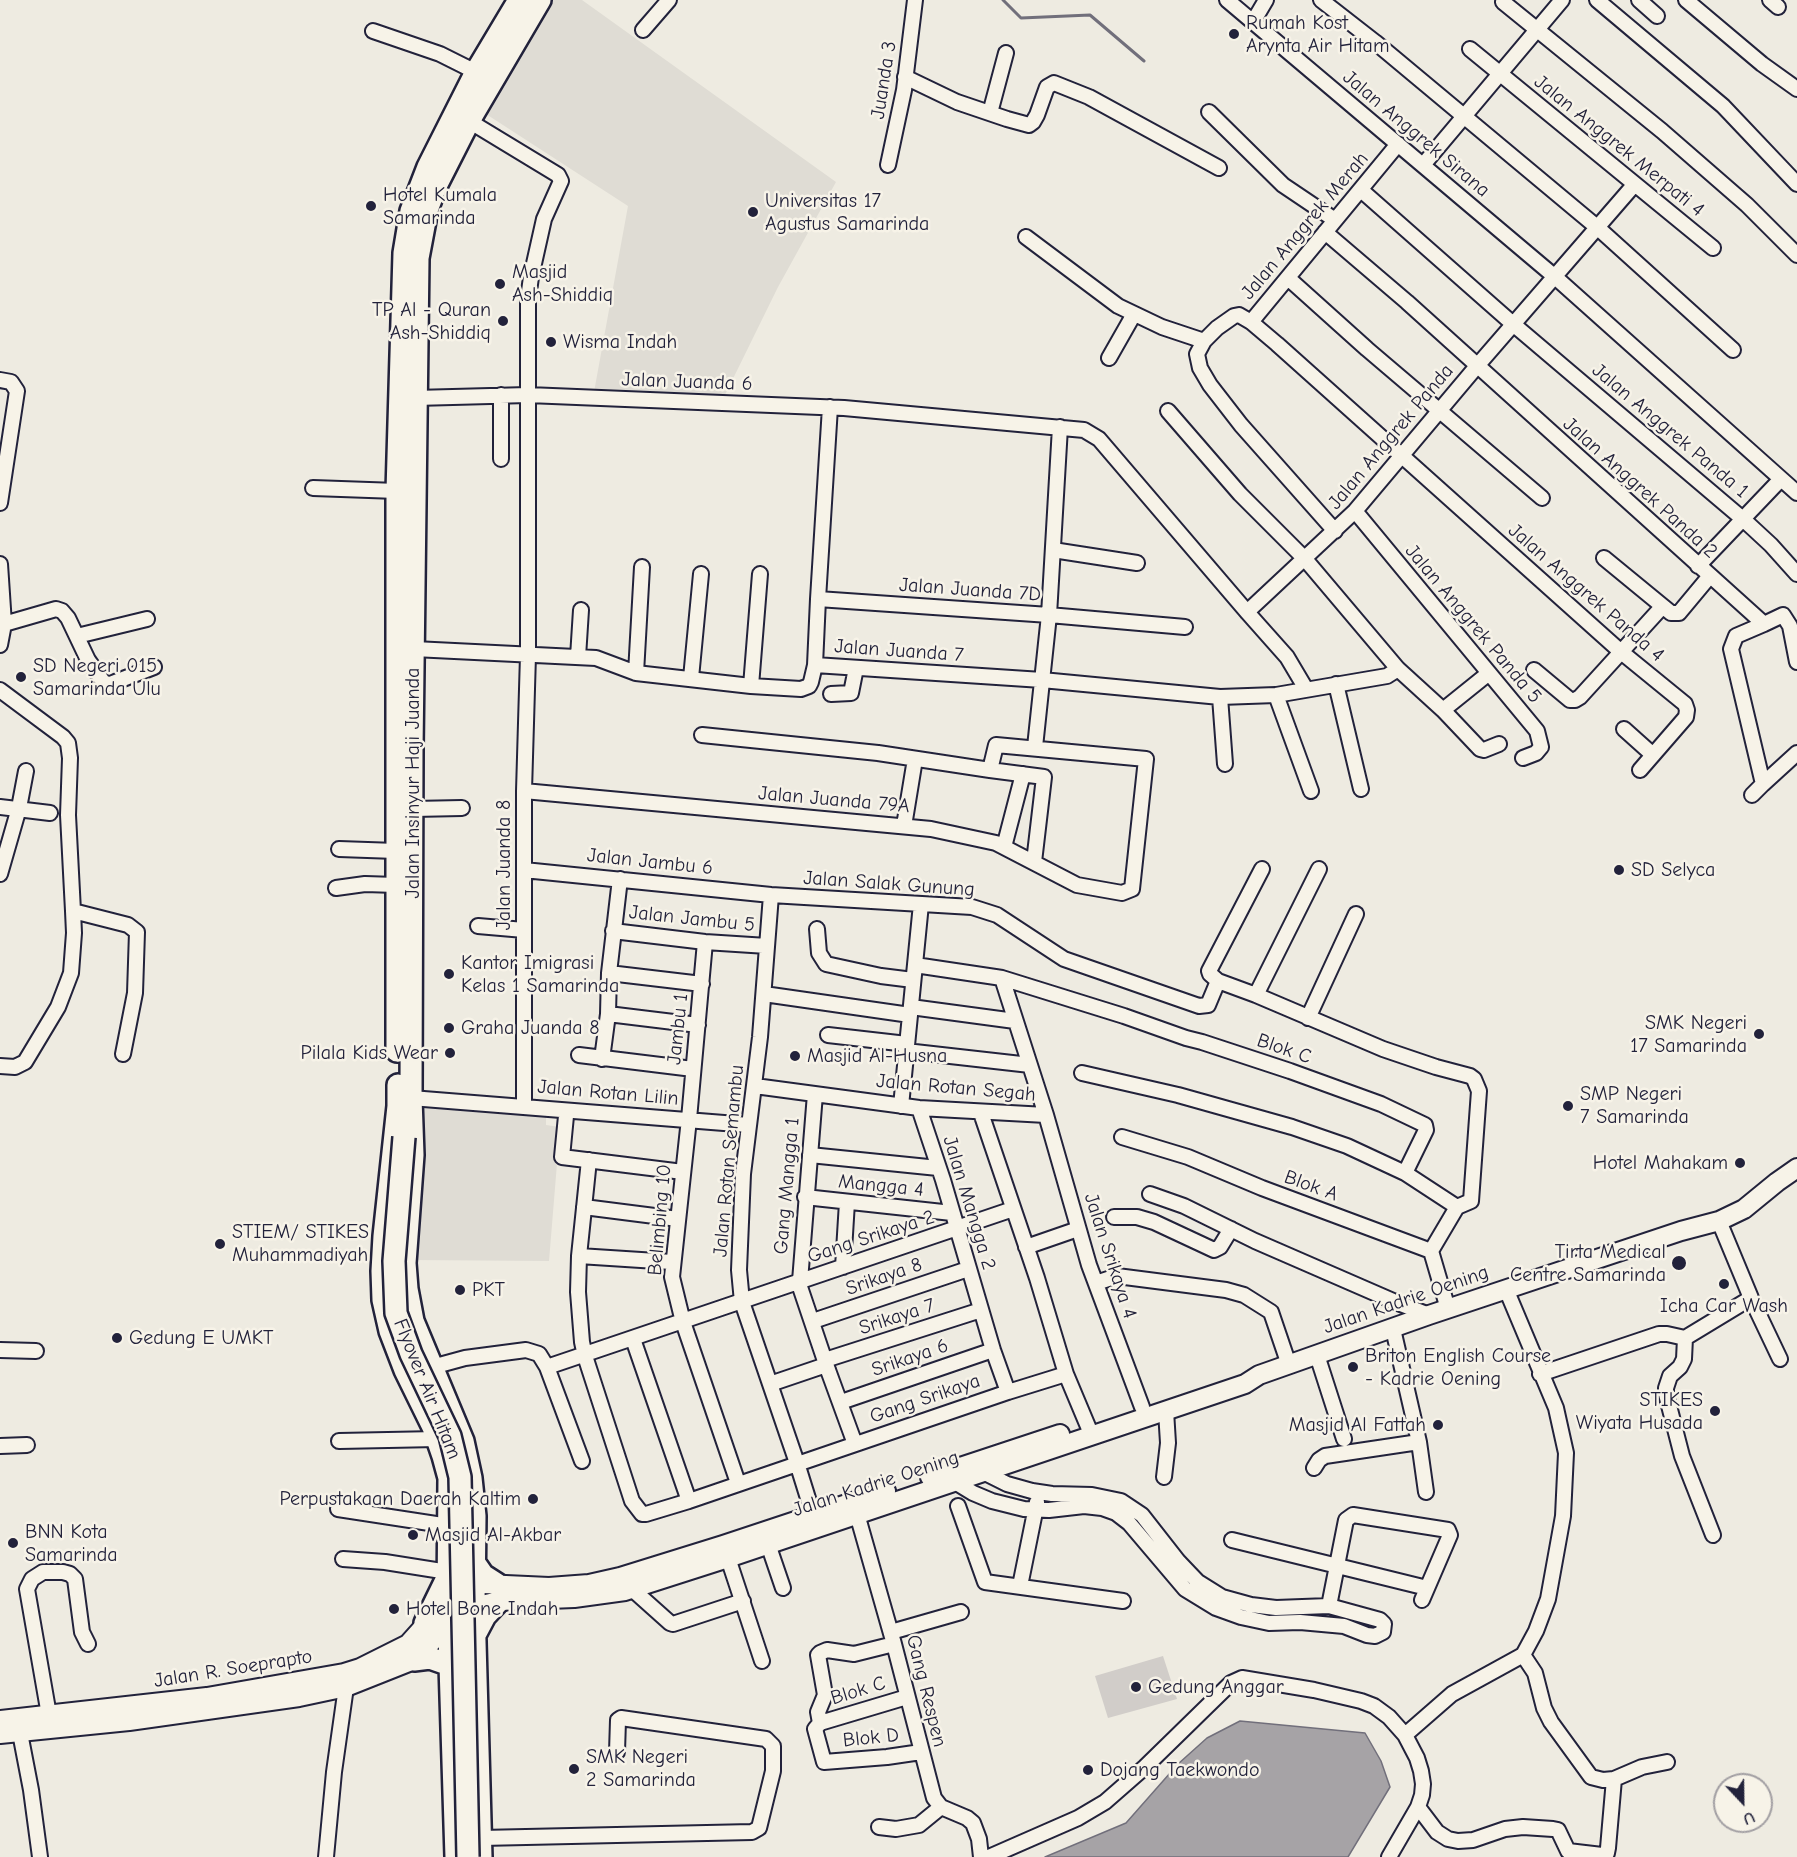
<!DOCTYPE html>
<style>
body{margin:0}
#map{position:relative;width:1797px;height:1857px;overflow:hidden;background:#eeebe1;font-family:"Comic Neue",sans-serif}
canvas{display:block}
.north{position:absolute;left:1713px;top:1773px;width:60px;height:60px;box-sizing:border-box;background:#f7f3e8;border:2px solid #a29fa3;border-radius:50%;rotate:158deg;font-size:16px;font-weight:700;line-height:24px;text-align:center;color:#22223b}
.north::after{content:'';display:block;margin:auto;width:21px;height:27px;background:#22223b;clip-path:polygon(50% 0,100% 100%,50% 72%,0 100%)}
</style>
<div id="map">
<canvas width="1797" height="1857"></canvas>
<div class="north">U</div>
</div>
<script>
const ctx = document.querySelector('canvas').getContext('2d');
ctx.lineJoin = 'round';
function paint(path, color) {
  ctx.fillStyle = color;
  ctx.fill(path, 'evenodd');
}
function poly(rows) {
  const path = new Path2D();
  for (const r of rows) {
    path.moveTo(r[0], r[1]);
    for (let i = 2; i < r.length; i += 2) path.lineTo(r[i], r[i + 1]);
  }
  return path;
}
function strokePath(path, color, width, dash) {
  ctx.strokeStyle = color;
  ctx.lineWidth = width;
  ctx.lineCap = dash ? 'butt' : 'round';
  ctx.setLineDash(dash || []);
  ctx.stroke(path);
}
function label(font, color, halo, rows, align = 'center') {
  ctx.font = font + ' "Comic Neue",sans-serif';
  ctx.lineWidth = 5;
  ctx.setLineDash([]);
  ctx.textBaseline = 'middle';
  ctx.strokeStyle = halo;
  ctx.fillStyle = color;
  for (const [text, x, y, turn = 0] of rows) {
    ctx.save();
    ctx.translate(x, y);
    ctx.rotate((+turn || 0) * Math.PI / 180);
    ctx.textAlign = isNaN(turn) ? turn : align;
    if (halo) ctx.strokeText(text, 0, 0);
    ctx.fillText(text, 0, 0);
    ctx.restore();
  }
}
const built = poly([
 [551,0,582,0,836,182,778,287,724,397,594,392,628,206,486,114],
 [419,1101,546,1110,546,1125,560,1127,549,1261,411,1260]
]);
const green = poly([
 [1163,1656,1177,1699,1108,1718,1095,1676]
]);
const water = poly([
 [1240,1721,1365,1733,1381,1761,1390,1787,1348,1857,1045,1857,1126,1823,1178,1764,1207,1738,1240,1721]
]);
const stream = poly([
 [1003,0,1021,18,1090,15,1144,61]
]);
const minor = poly([
 [1227,0,1554,276,1797,493],
 [1321,0,1375,42,1598,228,1733,350],
 [1597,0,1723,106,1797,184],
 [1639,0,1657,16],
 [1686,0,1762,64,1797,89],
 [1770,0,1778,7],
 [1503,2,1662,131,1747,205,1797,255],
 [1253,22,1266,0],
 [643,30,669,0],
 [373,31,440,54,476,72],
 [1470,49,1713,248],
 [905,77,957,102,1007,119,1029,125,1033,122,1037,115,1047,87,1054,83,1089,97,1219,168],
 [1209,112,1283,185,1335,220],
 [990,113,1006,53],
 [469,121,558,175,561,181,544,219,531,277,528,299,528,655,524,791,524,1106],
 [888,165,904,90,915,0],
 [1423,165,1562,0],
 [1361,190,1513,324,1744,520,1771,545,1797,574],
 [1325,232,1407,302,1764,624,1783,615,1790,626,1797,662],
 [1026,237,1118,306,1162,327,1204,341],
 [1288,278,1367,349,1542,498],
 [1251,322,1398,144],
 [1109,358,1134,314],
 [0,380,11,382,17,391,0,503],
 [501,395,501,459],
 [415,398,528,395,844,408,1084,430,1099,439,1247,612,1287,657,1306,689],
 [1168,411,1240,494,1305,559,1398,669,1443,710,1480,749,1484,750,1499,744],
 [313,488,397,491],
 [1355,511,1537,731,1541,747,1536,753,1523,758],
 [1335,531,1241,425,1210,385,1200,368,1197,354,1204,341,1217,328,1234,316,1239,315,1251,322,1277,344,1620,651,1685,704,1687,710,1686,717,1640,770],
 [1053,550,1137,563],
 [1604,558,1671,613,1679,613,1709,577],
 [0,564,4,624],
 [1698,566,1781,479],
 [818,599,830,407],
 [1247,612,1355,511,1477,366,1634,185],
 [1764,624,1736,636,1731,649,1763,784,1797,753],
 [77,636,147,619],
 [0,645,4,624,56,609,62,611,68,618,88,660,104,683,110,684,154,667],
 [414,649,596,658,636,673,751,686,801,689,809,686,811,682,815,665,818,599,1049,615,1185,627],
 [578,657,581,610],
 [815,665,1042,680,1220,697,1276,695,1387,676,1398,669],
 [1534,670,1570,700,1575,700,1580,697,1662,607],
 [636,673,642,567],
 [691,678,701,574],
 [1336,684,1361,789],
 [751,686,760,574],
 [0,690,63,737,68,743,70,758,68,815,73,911],
 [831,694,851,693,856,668],
 [1276,695,1311,791],
 [1220,697,1225,764],
 [1443,710,1489,673],
 [1624,729,1653,755],
 [702,735,878,753,990,770],
 [1035,747,1049,615,1060,427],
 [524,791,931,829,996,843,1077,885,1122,893,1132,889,1146,759,996,745,990,770,1044,777,1034,862],
 [1752,795,1763,784],
 [0,807,50,813],
 [413,809,462,808],
 [904,826,915,759],
 [1004,847,1023,774],
 [339,849,396,851],
 [524,870,771,895,972,907,997,915,1064,959,1199,1006,1208,1005,1218,981],
 [0,874,19,808,26,771],
 [336,888,365,884,396,885],
 [771,895,760,1037,743,1174,739,1270,742,1302,797,1463,816,1524],
 [478,926,524,930],
 [817,929,819,953,826,964,881,976,913,980],
 [613,931,705,942,767,946],
 [705,942,689,1119,672,1277,683,1322,738,1483],
 [915,965,1002,978,1124,1016,1186,1038,1202,1042,1290,1071,1381,1104,1425,1125,1426,1130,1405,1173,1457,1207,1471,1201,1479,1091,1474,1079,1470,1076,1436,1067,1383,1049,1256,995,1218,981,1210,974,1209,971,1262,869],
 [609,973,702,984],
 [1002,978,1046,1115,1089,1265,1142,1407],
 [764,994,910,1015],
 [1256,995,1319,869],
 [911,1007,1015,1021],
 [608,1014,698,1025],
 [1308,1018,1356,914],
 [828,1035,907,1044],
 [906,1051,1030,1065],
 [579,1055,693,1069],
 [602,1059,608,1014,609,973,620,879],
 [0,1066,15,1067,25,1062,58,1007,71,973,74,933,73,911,128,925,137,932,135,993,123,1054],
 [1082,1073,1178,1095,1292,1127,1347,1146,1405,1173],
 [755,1086,919,1108,1046,1115],
 [411,1098,749,1125],
 [901,1106,921,904],
 [919,1108,943,1180,993,1350,1008,1392],
 [981,1113,1037,1278,1066,1374,1092,1436],
 [566,1116,562,1157,683,1172],
 [1122,1137,1188,1157,1262,1188,1431,1251,1448,1309],
 [810,1155,938,1168],
 [589,1160,579,1256,578,1292,582,1342,585,1356,632,1501,642,1514,646,1514,689,1501,1008,1392,1066,1374],
 [1150,1194,1184,1206,1255,1241,1393,1301,1429,1315],
 [805,1197,952,1213],
 [584,1207,678,1219],
 [1114,1217,1137,1217,1154,1222,1214,1250,1220,1247,1231,1229],
 [1719,1221,1751,1298,1780,1359],
 [1026,1247,1078,1229],
 [1431,1251,1457,1207],
 [579,1256,672,1262],
 [843,1267,847,1202],
 [798,1281,828,1370,855,1444],
 [800,1281,815,1094],
 [1096,1283,1117,1276,1226,1290,1244,1295,1271,1312,1289,1365],
 [813,1321,968,1269],
 [1393,1329,1419,1442,1426,1492],
 [1685,1338,1684,1359,1680,1367,1670,1376,1666,1388,1666,1394,1682,1456,1713,1535],
 [633,1339,689,1501],
 [0,1350,36,1351],
 [1317,1355,1344,1439],
 [825,1360,981,1310],
 [432,1367,465,1358,526,1350,539,1354,547,1367,1013,1209],
 [547,1367,582,1461],
 [1540,1374,1659,1334,1667,1334,1685,1338,1751,1298],
 [770,1384,826,1365],
 [841,1402,993,1350],
 [339,1441,437,1439],
 [0,1446,27,1445],
 [1314,1468,1319,1460,1325,1456,1419,1442],
 [1164,1477,1168,1443,1166,1411],
 [955,1482,973,1493,992,1501,1024,1509,1049,1510,1084,1506,1102,1508,1116,1513,1129,1523,1185,1589,1216,1608,1241,1617,1269,1623,1300,1622,1344,1626,1367,1635,1375,1636,1383,1632,1384,1624,1380,1620,1329,1606,1276,1608,1251,1605,1222,1597,1198,1582,1178,1561,1142,1515,1121,1501,1092,1495,1052,1494,1032,1491,1007,1484,979,1470],
 [958,1506,985,1582,1123,1601],
 [338,1509,449,1526],
 [857,1514,894,1644,934,1798,941,1807,967,1818,973,1823,979,1839,981,1857],
 [1232,1540,1427,1588],
 [768,1544,783,1588],
 [728,1558,762,1661],
 [343,1559,385,1562,448,1572],
 [1020,1586,1037,1502],
 [632,1589,670,1623,673,1624,743,1601],
 [1329,1606,1346,1520,1353,1515,1448,1530,1450,1535,1422,1600],
 [891,1632,961,1612],
 [1523,1655,1535,1673,1544,1708,1551,1722,1591,1777,1603,1780,1614,1779,1642,1767,1667,1762],
 [49,1715,27,1589,32,1579,43,1572,63,1572,70,1574,75,1579,82,1632,88,1644],
 [820,1723,818,1712,825,1695,818,1655,820,1653,827,1650,854,1654,894,1644],
 [820,1723,815,1729,824,1762,887,1757,921,1752],
 [820,1723,907,1697],
 [20,1733,31,1790,40,1857],
 [1405,1735,1452,1694,1523,1655,1536,1631,1548,1599,1563,1516,1566,1453,1556,1408,1506,1289],
 [1418,1807,1437,1832,1448,1839,1458,1841,1473,1840,1505,1829,1523,1827,1553,1829,1558,1830,1568,1851,1602,1855,1607,1853,1608,1848,1614,1779],
 [879,1827,896,1829,919,1825,941,1807],
 [481,1838,752,1832,759,1828,773,1771,773,1746,766,1739,621,1718,618,1720,617,1752],
 [326,1857,334,1772,346,1687],
 [989,1857,1078,1818,1105,1802,1145,1767,1231,1683,1242,1678,1314,1690,1361,1701,1374,1706,1389,1717,1405,1735,1417,1758,1421,1771,1423,1784,1422,1795,1418,1807,1389,1857]
]);
const major = poly([
 [930,1477,1060,1434],
 [484,1584,549,1587,589,1584,620,1577,723,1545,886,1491],
 [486,1604,499,1601,574,1598,625,1591,728,1558,1245,1384,1259,1375,1429,1315,1681,1231,1719,1221,1744,1209,1777,1182,1797,1168],
 [0,1720,207,1697,344,1673,360,1668,408,1644,434,1615],
 [0,1734,129,1721,299,1697,346,1687,414,1660,449,1624,457,1618]
]);
const highway = poly([
 [397,1051,397,491,404,253,411,211,428,167,476,72,519,0],
 [398,1085,398,1106,384,1236,382,1271,383,1300,390,1331,405,1370,433,1427,443,1456,449,1478,448,1601,456,1857],
 [474,1562,483,1575,497,1584],
 [425,1623,445,1582],
 [476,1633,485,1616,499,1601],
 [414,1660,430,1658,450,1665],
 [481,1857,474,1606,475,1516,471,1478,463,1441,413,1321,407,1289,405,1263,413,1155,411,1098,412,749,418,258,427,210,436,186,469,121,540,0]
]);
const highwayBridge = poly([
 [404,1137,394,1261,396,1313,411,1354,450,1436,460,1477,468,1857]
]);
const markers = [
 [1234,34,6,"#22223b"],
 [371,206,6,"#22223b"],
 [753,212,6,"#22223b"],
 [500,284,6,"#22223b"],
 [503,321,6,"#22223b"],
 [551,342,6,"#22223b"],
 [21,677,6,"#22223b"],
 [1619,870,6,"#22223b"],
 [449,974,6,"#22223b"],
 [449,1028,6,"#22223b"],
 [1759,1034,6,"#22223b"],
 [450,1053,6,"#22223b"],
 [795,1056,6,"#22223b"],
 [1568,1106,6,"#22223b"],
 [1740,1163,6,"#22223b"],
 [220,1244,6,"#22223b"],
 [1679,1263,8,"#22223b"],
 [1724,1284,6,"#22223b"],
 [460,1290,6,"#22223b"],
 [117,1338,6,"#22223b"],
 [1353,1367,6,"#22223b"],
 [1715,1411,6,"#22223b"],
 [1438,1425,6,"#22223b"],
 [533,1499,6,"#22223b"],
 [413,1535,6,"#22223b"],
 [13,1543,6,"#22223b"],
 [394,1609,6,"#22223b"],
 [1136,1687,6,"#22223b"],
 [574,1769,6,"#22223b"],
 [1088,1770,6,"#22223b"]
];
const poiNames = [
 ["Rumah Kost",1246,23],
 ["Arynta Air Hitam",1246,46],
 ["Hotel Kumala",383,195],
 ["Samarinda",383,218],
 ["Universitas 17",765,201],
 ["Agustus Samarinda",765,224],
 ["Masjid",512,272],
 ["Ash-Shiddiq",512,295],
 ["TP Al - Quran",491,310,"right"],
 ["Ash-Shiddiq",491,333,"right"],
 ["Wisma Indah",563,342],
 ["SD Negeri 015",33,666],
 ["Samarinda Ulu",33,689],
 ["SD Selyca",1631,870],
 ["Kantor Imigrasi",461,963],
 ["Kelas 1 Samarinda",461,986],
 ["SMK Negeri",1747,1023,"right"],
 ["17 Samarinda",1747,1046,"right"],
 ["Graha Juanda 8",461,1028],
 ["Pilala Kids Wear",438,1053,"right"],
 ["Masjid Al-Husna",807,1056],
 ["SMP Negeri",1580,1094],
 ["7 Samarinda",1580,1117],
 ["Hotel Mahakam",1728,1163,"right"],
 ["STIEM/ STIKES",232,1232],
 ["Muhammadiyah",232,1255],
 ["Tirta Medical",1666,1252,"right"],
 ["Centre Samarinda",1666,1275,"right"],
 ["PKT",472,1290],
 ["Icha Car Wash",1724,1306,"center"],
 ["Gedung E UMKT",129,1338],
 ["Briton English Course",1365,1356],
 ["- Kadrie Oening",1365,1379],
 ["STIKES",1703,1400,"right"],
 ["Wiyata Husada",1703,1423,"right"],
 ["Masjid Al Fattah",1426,1425,"right"],
 ["Perpustakaan Daerah Kaltim",521,1499,"right"],
 ["BNN Kota",25,1532],
 ["Samarinda",25,1555],
 ["Masjid Al-Akbar",425,1535],
 ["Hotel Bone Indah",406,1609],
 ["Gedung Anggar",1148,1687],
 ["SMK Negeri",586,1757],
 ["2 Samarinda",586,1780],
 ["Dojang Taekwondo",1100,1770]
];
const streetNames = [
 ["Juanda 3",884,80,-81],
 ["Jalan Anggrek Sirana",1416,134,40],
 ["Jalan Anggrek Merpati 4",1619,146,39],
 ["Jalan Anggrek Merah",1305,226,-50],
 ["Jalan Juanda 6",687,382,2],
 ["Jalan Anggrek Panda 1",1670,431,40],
 ["Jalan Anggrek Panda",1391,437,-50],
 ["Jalan Anggrek Panda 2",1640,488,42],
 ["Jalan Juanda 7D",970,590,4],
 ["Jalan Anggrek Panda 4",1586,593,41],
 ["Jalan Anggrek Panda 5",1473,624,50],
 ["Jalan Juanda 7",899,651,4],
 ["Jalan Insinyur Haji Juanda",413,783,-90],
 ["Jalan Juanda 79A",834,800,5],
 ["Jalan Jambu 6",650,862,6],
 ["Jalan Juanda 8",504,865,-90],
 ["Jalan Salak Gunung",889,884,4],
 ["Jalan Jambu 5",692,919,6],
 ["Jambu 1",678,1029,-84],
 ["Blok C",1284,1049,19],
 ["Jalan Rotan Segah",956,1088,5],
 ["Jalan Rotan Lilin",608,1093,5],
 ["Jalan Rotan Semambu",729,1161,-85],
 ["Gang Mangga 1",787,1186,-85],
 ["Mangga 4",881,1186,6],
 ["Blok A",1311,1186,20],
 ["Jalan Mangga 2",969,1203,73],
 ["Belimbing 10",660,1220,-85],
 ["Gang Srikaya 2",871,1237,-18],
 ["Jalan Srikaya 4",1110,1256,72],
 ["Srikaya 8",884,1277,-19],
 ["Jalan Kadrie Oening",1406,1300,-19],
 ["Srikaya 7",897,1317,-18],
 ["Srikaya 6",910,1358,-19],
 ["Flyover Air Hitam",427,1389,68],
 ["Gang Srikaya",925,1399,-19],
 ["Jalan Kadrie Oening",876,1484,-18],
 ["Jalan R. Soeprapto",233,1669,-9],
 ["Blok C",858,1691,-17],
 ["Gang Respen",926,1691,76],
 ["Blok D",871,1738,-6]
];
paint(built, '#dfdcd4');
paint(green, '#d1cdc9');
paint(water, '#a6a3a6');
strokePath(water, '#716f7b', 1.5);
strokePath(stream, '#716f7b', 3);
strokePath(minor, '#22223b', 18);
strokePath(major, '#22223b', 22);
strokePath(highway, '#22223b', 26);
strokePath(minor, '#f7f3e8', 14);
strokePath(major, '#f7f3e8', 18);
strokePath(highway, '#f7f3e8', 21);
strokePath(highwayBridge, '#22223b', 26, []);
strokePath(highwayBridge, '#f7f3e8', 21);
for (const [x, y, r, color] of markers) {
  const dot = new Path2D();
  dot.arc(x, y, r, 0, 2 * Math.PI);
  ctx.fillStyle = color;
  ctx.fill(dot);
  strokePath(dot, '#f7f3e8', 2);
}
label('20px', '#22223b', '#f7f3e8', poiNames, 'left');
label('20px', '#22223b', '#f7f3e8', streetNames);
</script>
